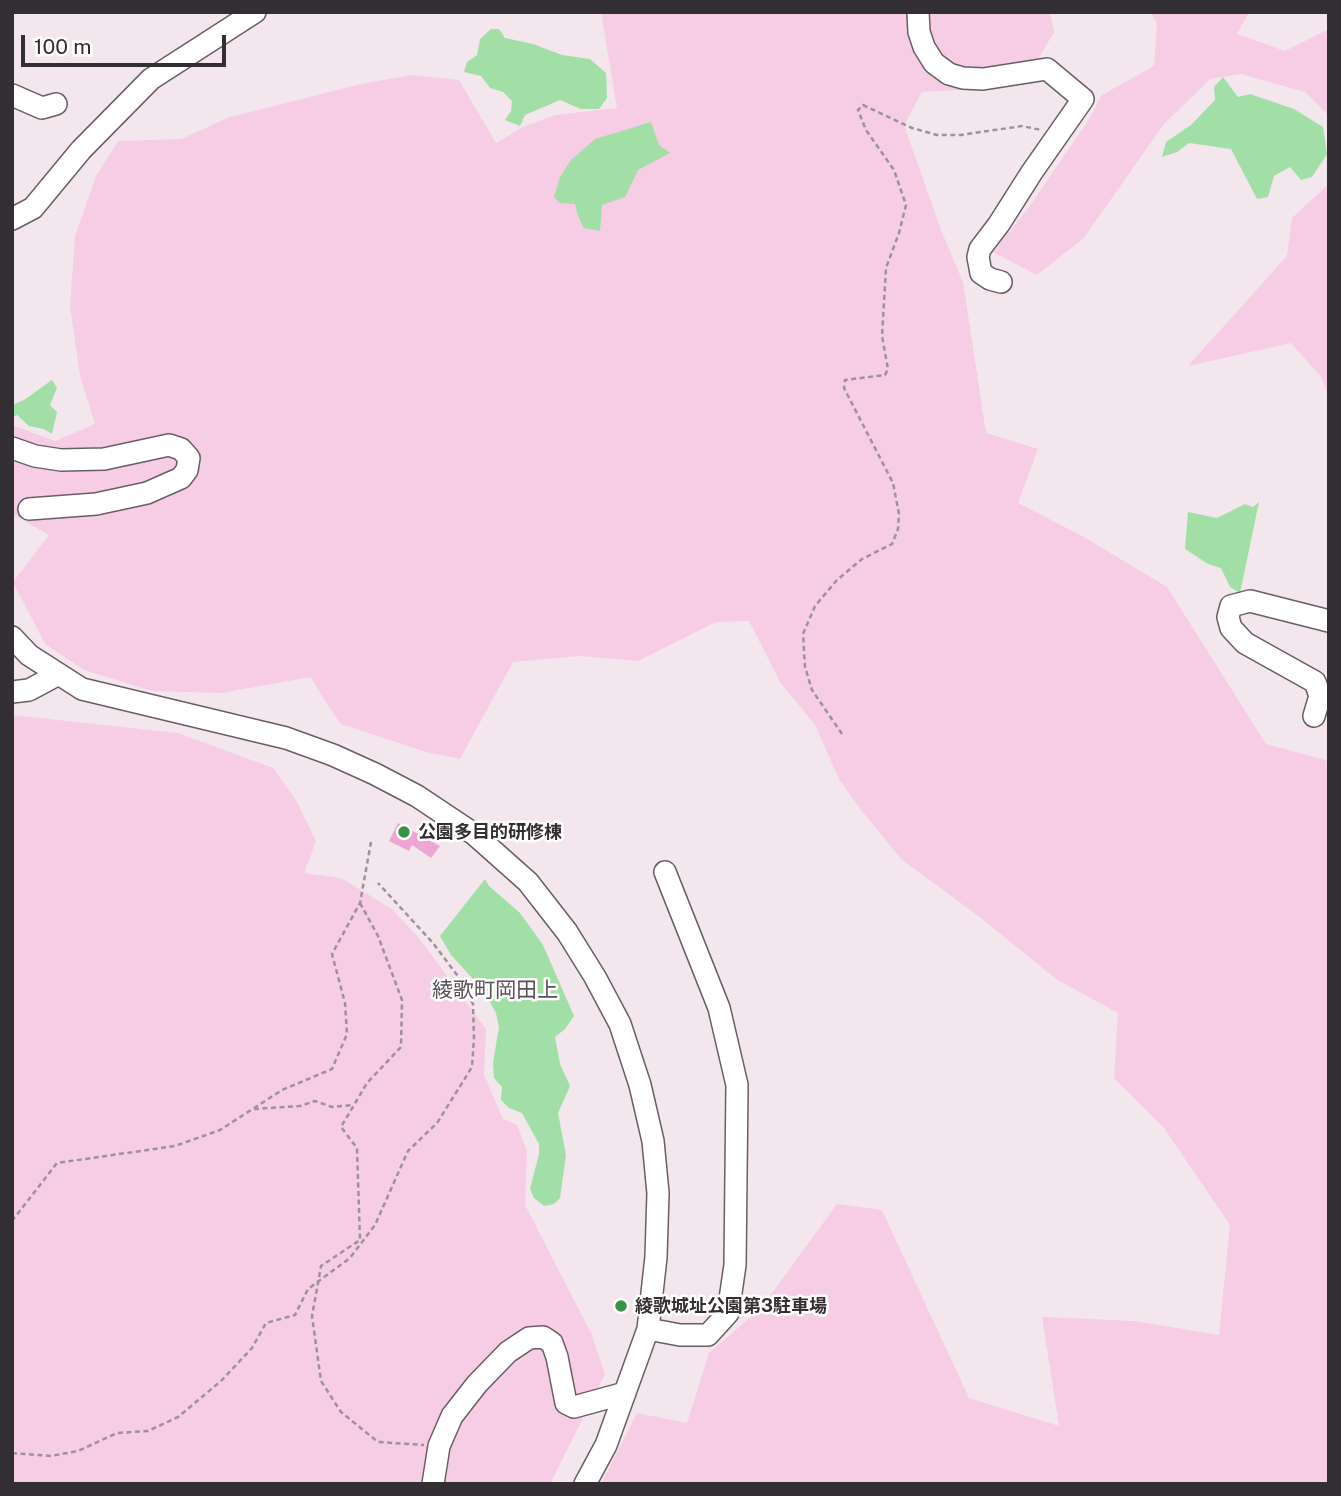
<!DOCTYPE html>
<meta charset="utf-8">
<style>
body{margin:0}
#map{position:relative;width:1341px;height:1496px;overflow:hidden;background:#f3e6ed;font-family:"Public Sans",sans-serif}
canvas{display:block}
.frame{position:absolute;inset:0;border:14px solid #332e31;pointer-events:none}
.scale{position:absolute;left:21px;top:35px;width:205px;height:32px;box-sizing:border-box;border:4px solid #332e31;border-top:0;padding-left:9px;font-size:21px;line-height:24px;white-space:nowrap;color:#332e31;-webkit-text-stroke:5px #fff;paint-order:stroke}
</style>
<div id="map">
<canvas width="1341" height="1496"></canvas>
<div class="frame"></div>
<div class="scale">100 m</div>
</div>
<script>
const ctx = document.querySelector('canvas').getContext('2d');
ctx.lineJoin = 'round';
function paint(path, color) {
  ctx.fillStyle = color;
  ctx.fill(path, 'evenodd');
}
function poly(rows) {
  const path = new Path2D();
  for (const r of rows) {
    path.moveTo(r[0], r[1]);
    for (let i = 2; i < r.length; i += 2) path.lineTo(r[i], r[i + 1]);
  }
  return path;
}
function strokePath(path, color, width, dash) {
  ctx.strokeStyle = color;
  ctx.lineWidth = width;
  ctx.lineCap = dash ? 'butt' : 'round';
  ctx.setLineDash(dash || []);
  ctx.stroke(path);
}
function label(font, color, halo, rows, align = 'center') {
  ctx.font = font + ' "Public Sans","Noto Sans JP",sans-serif';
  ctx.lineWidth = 5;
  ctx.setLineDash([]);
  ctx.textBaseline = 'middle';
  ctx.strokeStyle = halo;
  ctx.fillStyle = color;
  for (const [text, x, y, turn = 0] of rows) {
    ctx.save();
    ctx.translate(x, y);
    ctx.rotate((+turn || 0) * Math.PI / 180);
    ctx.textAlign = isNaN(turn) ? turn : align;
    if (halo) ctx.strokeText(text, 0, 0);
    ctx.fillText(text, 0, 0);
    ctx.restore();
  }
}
const green = poly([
 [601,12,1050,12,1054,32,1029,75,975,89,922,92,904,125,941,230,963,282,986,433,1038,449,1018,503,1084,537,1167,587,1266,744,1329,761,1329,1484,601,1484,637,1413,687,1423,709,1353,761,1308,837,1204,882,1210,969,1398,1059,1426,1042,1317,1135,1321,1219,1335,1230,1225,1164,1128,1114,1078,1118,1013,1056,979,981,918,901,859,858,806,839,779,815,725,780,682,749,621,716,622,638,661,580,656,513,662,460,759,426,752,341,724,325,701,311,677,221,693,152,691,84,670,45,644,13,582,49,535,12,514,12,425,55,441,95,424,80,376,70,306,75,236,96,176,118,141,181,139,230,117,361,84,412,75,459,80,496,143,523,127,555,115,617,108],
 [1151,12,1249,12,1237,34,1285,51,1329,29,1329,116,1305,92,1241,74,1210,79,1164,124,1083,239,1037,275,993,252,1029,207,1088,121,1102,95,1154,66,1157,23],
 [1329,184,1329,396,1321,377,1291,343,1188,366,1287,256,1292,218],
 [12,715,178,733,273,768,296,800,316,841,304,873,341,878,392,909,419,938,486,1029,484,1075,503,1119,517,1125,527,1151,525,1205,591,1333,605,1374,550,1484,12,1484]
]);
const water = poly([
 [491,29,499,29,505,38,533,44,562,55,590,59,606,73,607,98,599,109,581,109,560,100,525,115,520,126,505,120,511,111,512,101,503,92,490,88,481,76,464,72,467,62,477,55,480,39],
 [1223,77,1238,97,1250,94,1294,109,1323,127,1327,154,1312,177,1301,180,1290,167,1274,176,1268,197,1257,199,1231,149,1189,143,1177,152,1162,157,1166,142,1191,125,1215,100,1214,87],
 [651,122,659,145,670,153,638,170,625,197,602,205,600,231,584,228,578,216,575,204,560,203,554,197,560,177,571,160,595,139],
 [52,380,57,388,50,405,57,412,52,434,44,429,29,426,17,415,12,417,12,405,24,400],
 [1259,502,1240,593,1230,587,1221,568,1208,564,1185,549,1188,512,1217,518,1245,504,1253,507],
 [485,879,489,886,520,913,543,945,574,1016,565,1029,555,1037,560,1064,570,1086,558,1113,566,1155,560,1198,554,1204,544,1206,534,1198,530,1189,539,1154,539,1144,522,1113,509,1108,501,1100,502,1087,494,1078,493,1063,499,1027,496,1013,490,1002,481,997,475,981,451,955,440,936]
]);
const building = poly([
 [398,823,440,846,431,858,412,845,409,851,389,841]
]);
const path = poly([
 [1098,12,1098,13],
 [842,734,812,690,805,667,803,634,815,606,837,580,862,559,892,544,898,529,899,514,893,483,844,388,845,380,885,375,888,369,882,336,886,268,899,233,906,205,894,170,866,130,858,110,863,105,912,128,937,135,961,135,1022,126,1041,130],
 [360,903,378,936,402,1000,401,1047,367,1083,341,1127,357,1148,360,1240,321,1266,312,1316,321,1381,341,1412,378,1442,424,1445],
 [254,1109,300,1106,315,1101,332,1107,354,1105],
 [12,1221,57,1163,175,1146,220,1130,282,1090,332,1069,347,1034,345,1003,332,954,360,903,371,842],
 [12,1453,51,1456,78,1451,117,1433,148,1431,178,1417,221,1381,252,1348,266,1323,295,1315,308,1289,350,1258,375,1225,408,1151,437,1123,472,1067,474,1038,473,1004,457,975,433,943,378,883]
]);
const minor = poly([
 [918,12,919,32,924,47,934,63,949,74,963,78,983,79,1047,69,1083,99,1032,172,999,224,980,249,978,257,981,273,990,279,1001,282],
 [12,95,42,108,56,104],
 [12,219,33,208,81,150,151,79,255,12],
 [12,448,35,456,61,460,104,459,169,445,181,449,189,458,187,470,181,478,147,493,96,504,29,509],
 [12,637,29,655,82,689,286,738,333,755,375,774,417,796,474,834,528,882,567,932,595,977,620,1024,640,1085,653,1141,658,1193,656,1257,648,1329,606,1445,585,1484],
 [12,692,29,690,57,675],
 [1314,716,1320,696,1315,682,1245,643,1231,628,1228,617,1231,606,1250,601,1329,621],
 [648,1329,680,1335,708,1335,728,1313,735,1265,737,1085,719,1008,665,872],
 [433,1484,439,1446,452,1416,477,1384,508,1352,529,1338,543,1337,552,1343,557,1357,566,1403,574,1407,625,1393]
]);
const markers = [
 [404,832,7,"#379548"],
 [621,1306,7,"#379548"]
];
const poiNames = [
 ["公園多目的研修棟",418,832],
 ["綾歌城址公園第3駐車場",635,1306]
];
const quarterNames = [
 ["綾歌町岡田上",495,991]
];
paint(green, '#f7cde6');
paint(water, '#a1dfa7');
paint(building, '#eda6d2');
strokePath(minor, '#695e65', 24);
strokePath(path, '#9c9298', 2.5, [5, 3.5]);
strokePath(minor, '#fff', 21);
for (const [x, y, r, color] of markers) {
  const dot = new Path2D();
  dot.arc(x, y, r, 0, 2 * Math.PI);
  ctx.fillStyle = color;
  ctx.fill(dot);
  strokePath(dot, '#fff', 2.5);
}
label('bold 18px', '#332e31', '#fff', poiNames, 'left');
label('21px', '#5b5056', '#fff', quarterNames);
</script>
